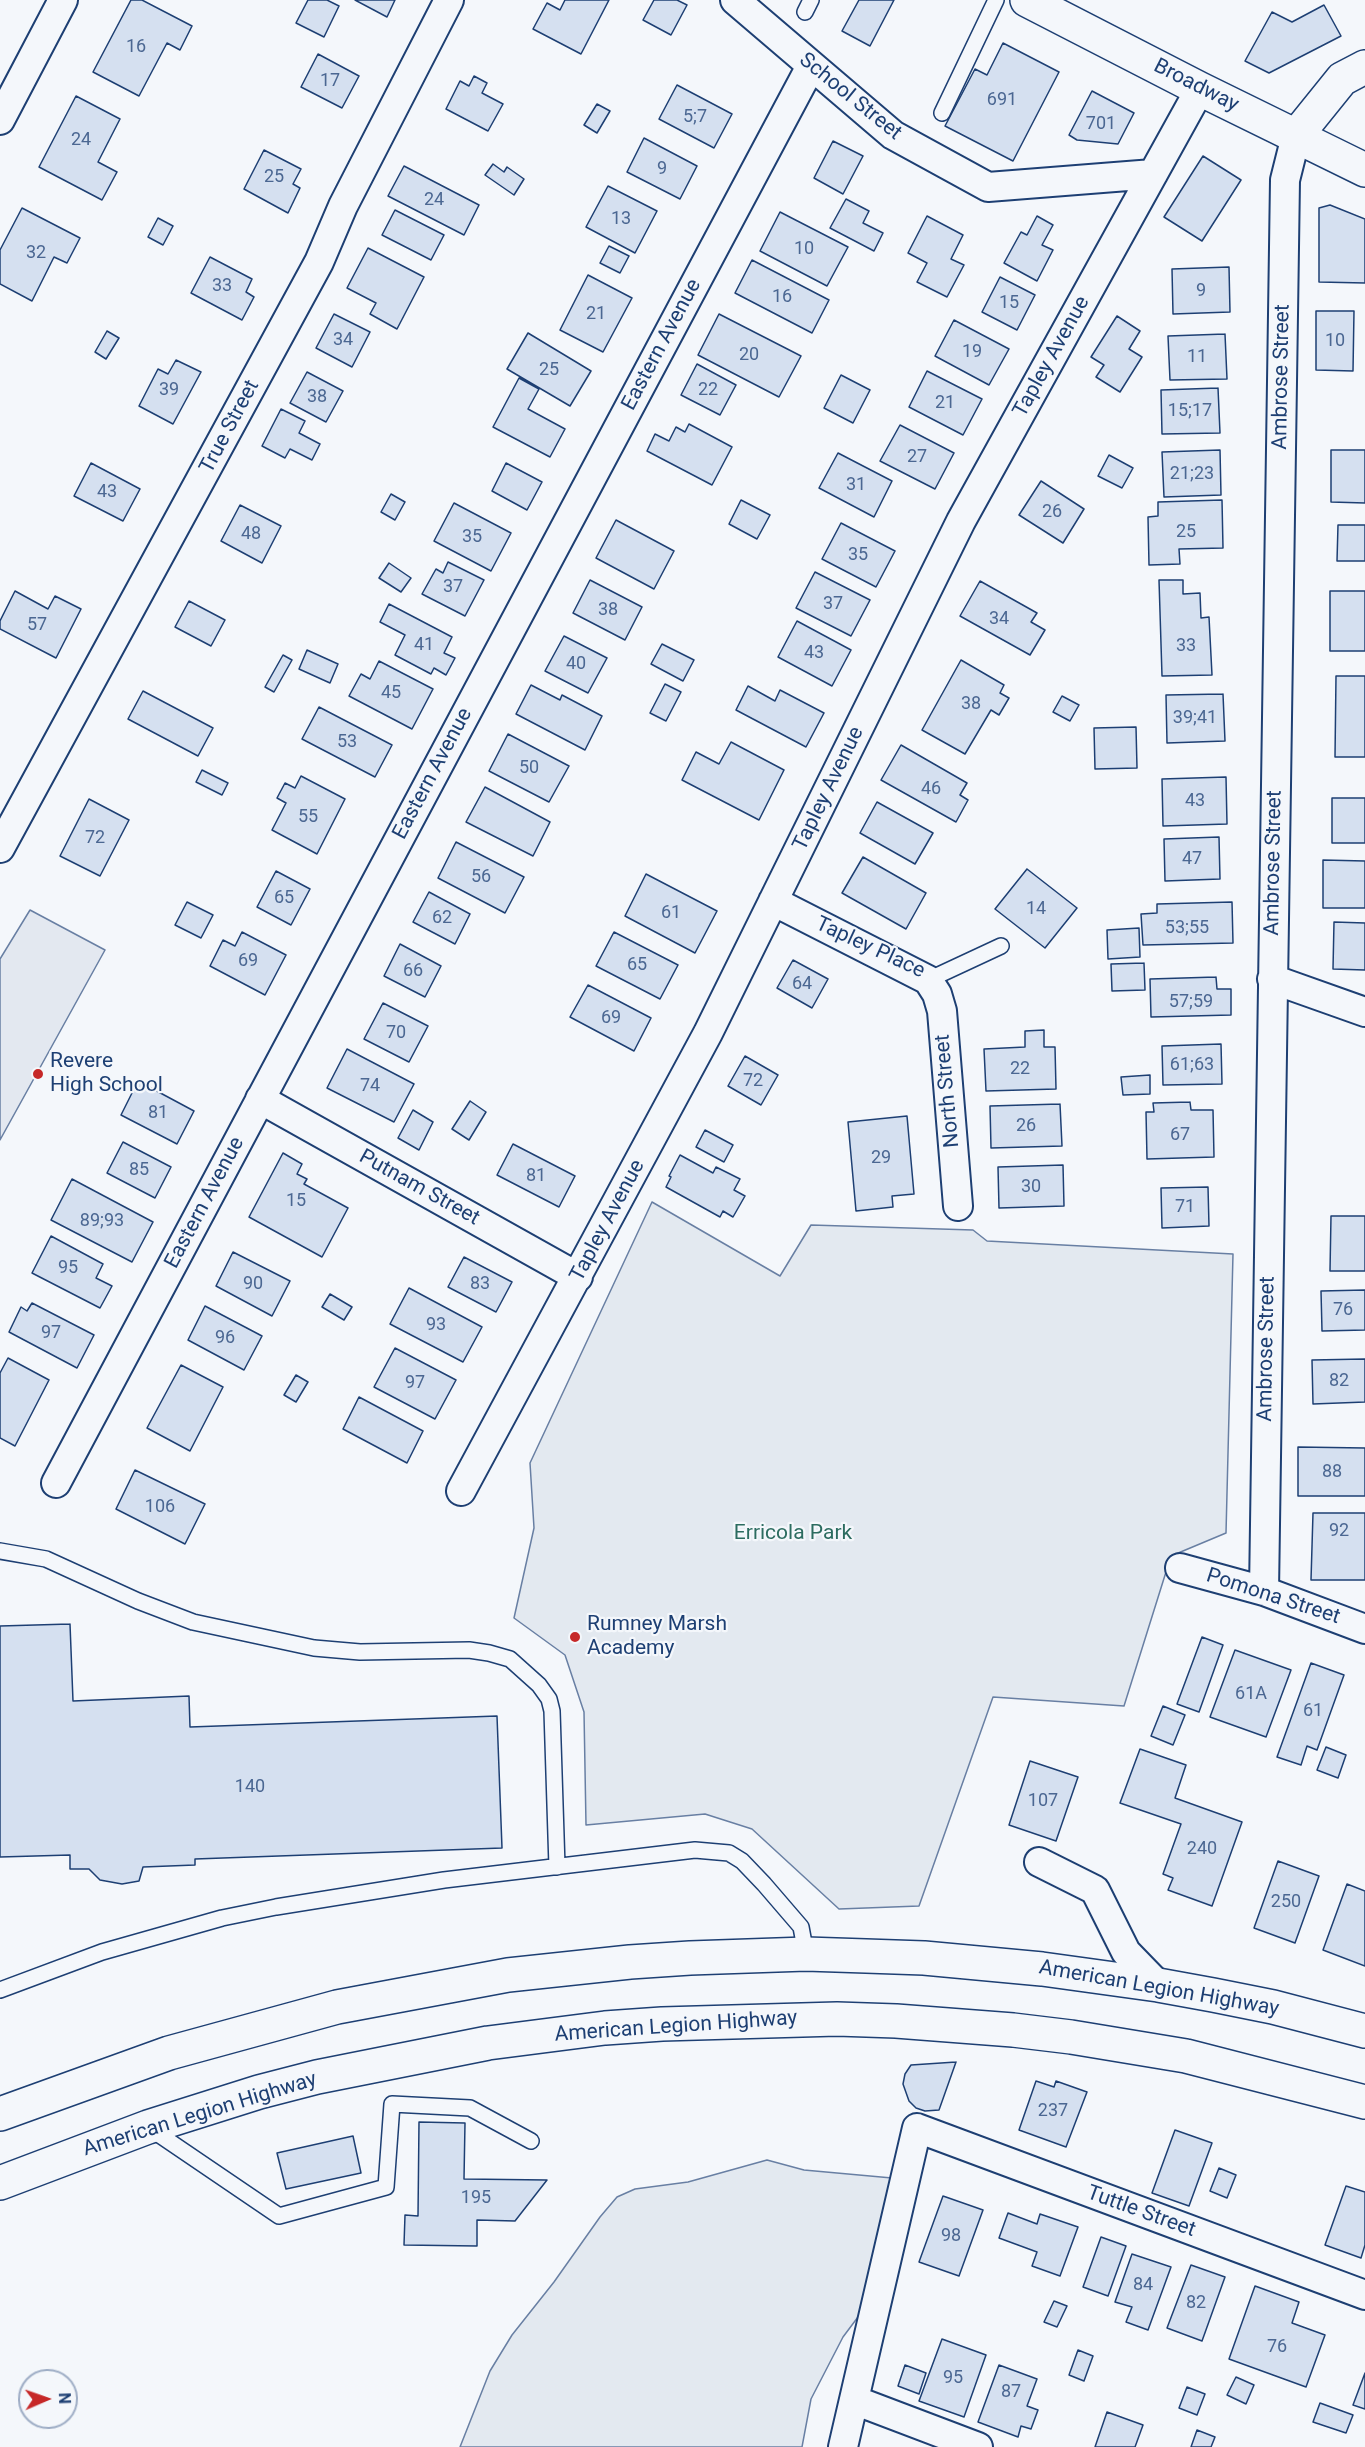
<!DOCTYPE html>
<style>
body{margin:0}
#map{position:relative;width:1365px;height:2447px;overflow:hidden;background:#f4f7fb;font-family:Roboto,sans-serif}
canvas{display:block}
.north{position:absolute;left:18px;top:2369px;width:60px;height:60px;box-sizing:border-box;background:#f4f7fb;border:2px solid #9eadc5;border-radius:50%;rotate:88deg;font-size:16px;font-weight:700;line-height:24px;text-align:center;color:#1d3f73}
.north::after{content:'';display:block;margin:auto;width:21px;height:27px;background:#c62828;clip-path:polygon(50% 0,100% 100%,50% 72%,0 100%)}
</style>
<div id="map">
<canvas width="1365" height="2447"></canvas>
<div class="north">N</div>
</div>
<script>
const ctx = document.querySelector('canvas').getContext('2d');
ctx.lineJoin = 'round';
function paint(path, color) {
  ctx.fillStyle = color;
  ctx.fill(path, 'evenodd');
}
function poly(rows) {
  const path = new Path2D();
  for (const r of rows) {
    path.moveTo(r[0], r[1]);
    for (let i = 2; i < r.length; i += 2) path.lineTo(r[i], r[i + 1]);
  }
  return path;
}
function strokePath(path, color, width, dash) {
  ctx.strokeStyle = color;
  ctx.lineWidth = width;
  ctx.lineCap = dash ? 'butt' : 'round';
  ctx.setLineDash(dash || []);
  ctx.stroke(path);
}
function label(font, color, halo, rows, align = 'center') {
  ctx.font = font + ' Roboto,sans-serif';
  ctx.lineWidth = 4.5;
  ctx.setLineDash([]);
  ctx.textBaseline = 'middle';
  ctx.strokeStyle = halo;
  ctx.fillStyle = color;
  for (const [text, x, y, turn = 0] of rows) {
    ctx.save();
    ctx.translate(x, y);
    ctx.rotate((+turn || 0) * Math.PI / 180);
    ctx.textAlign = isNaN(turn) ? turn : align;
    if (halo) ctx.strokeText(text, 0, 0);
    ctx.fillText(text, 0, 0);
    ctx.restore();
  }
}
const green = poly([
 [652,1202,780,1276,811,1225,973,1230,987,1241,1233,1254,1226,1533,1171,1556,1124,1706,993,1697,919,1906,839,1909,752,1829,705,1814,586,1825,584,1712,565,1655,514,1618,534,1528,530,1463,652,1202],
 [767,2160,804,2170,892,2178,861,2313,843,2337,811,2399,802,2447,460,2447,490,2371,512,2335,554,2282,600,2217,617,2197,635,2189,688,2182,767,2160]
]);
const parking = poly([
 [30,910,105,950,0,1140,0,959,30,910]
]);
const building = poly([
 [131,0,142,0,192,26,180,50,167,43,139,96,93,72,131,0],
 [308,0,327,0,339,6,324,37,296,23,308,0],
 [355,0,395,0,387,17,355,0],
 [565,0,609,0,581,54,533,29,547,3,560,10,565,0],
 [654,0,677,0,687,5,671,35,643,20,654,0],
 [859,0,894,0,870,46,842,31,859,0],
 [1324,5,1341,36,1269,73,1245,61,1272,12,1292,22,1324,5],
 [1003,43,1059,72,1013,161,945,126,975,69,987,75,1003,43],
 [318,54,359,76,342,108,301,87,318,54],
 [474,76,487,83,482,93,503,104,488,131,446,109,460,81,469,86,474,76],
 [677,85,732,114,714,148,659,119,677,85],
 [1092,91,1134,113,1118,144,1077,140,1069,135,1092,91],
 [76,96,120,119,98,162,117,172,102,200,39,167,76,96],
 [597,104,610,111,597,133,584,125,597,104],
 [644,138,697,166,680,199,627,172,644,138],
 [833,141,863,156,843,194,814,178,833,141],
 [264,150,301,169,293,184,300,188,288,213,244,189,264,150],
 [1203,156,1241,180,1202,241,1164,217,1203,156],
 [493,164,504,172,507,167,524,179,514,195,485,175,493,164],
 [404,166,479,205,464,235,388,196,404,166],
 [608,186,657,211,635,253,586,227,608,186],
 [846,199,869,211,863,223,883,233,874,251,830,228,846,199],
 [1330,205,1365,219,1365,283,1319,282,1319,208,1330,205],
 [22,208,80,238,67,263,54,257,32,301,0,284,0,250,22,208],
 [395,210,444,235,431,260,382,235,395,210],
 [780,212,848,247,827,286,760,251,780,212],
 [927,216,963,235,951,259,964,265,947,297,917,282,927,263,908,253,927,216],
 [1037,216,1053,225,1042,245,1053,250,1037,281,1004,263,1021,232,1027,235,1037,216],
 [158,218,173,226,163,245,148,237,158,218],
 [609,246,629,256,620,273,600,263,609,246],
 [368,248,424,277,397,329,370,314,376,303,347,288,368,248],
 [210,257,252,279,246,292,254,297,242,320,191,293,210,257],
 [752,260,829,300,812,333,735,293,752,260],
 [1229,267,1230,312,1173,314,1172,269,1229,267],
 [588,275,632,298,603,352,560,330,588,275],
 [1000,277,1035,295,1017,330,982,312,1000,277],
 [1316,311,1354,311,1353,371,1316,370,1316,311],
 [334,314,370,332,352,367,316,348,334,314],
 [719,314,801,356,779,397,698,355,719,314],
 [1117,316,1140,331,1129,349,1142,357,1120,392,1096,377,1104,365,1091,357,1117,316],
 [954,320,1009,349,989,385,935,356,954,320],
 [107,331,119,338,106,359,95,352,107,331],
 [528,333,591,371,570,406,507,369,528,333],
 [1225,334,1227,379,1170,380,1168,336,1225,334],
 [176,360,201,372,173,424,139,406,158,369,168,374,176,360],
 [697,364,736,385,720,415,681,395,697,364],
 [927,371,982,399,963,435,909,407,927,371],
 [307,372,343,391,326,422,290,403,307,372],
 [841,375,870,390,853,423,824,408,841,375],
 [519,378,539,389,528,409,565,429,550,457,493,427,519,378],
 [1218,388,1220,433,1162,434,1161,390,1218,388],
 [281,409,305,421,299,433,320,444,312,460,290,449,285,458,262,446,281,409],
 [689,424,732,447,712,485,647,451,655,434,669,441,676,427,685,432,689,424],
 [900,425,954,453,935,489,880,461,900,425],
 [1220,450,1221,495,1164,497,1162,452,1220,450],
 [1331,450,1365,450,1365,503,1331,502,1331,450],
 [838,453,892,481,874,517,819,488,838,453],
 [1109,455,1133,468,1122,488,1098,476,1109,455],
 [91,463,140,489,123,521,74,496,91,463],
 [506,463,542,482,527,510,492,491,506,463],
 [1041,481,1084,509,1063,543,1019,515,1041,481],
 [391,494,405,502,395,520,381,512,391,494],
 [741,500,770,515,757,539,729,524,741,500],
 [1222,500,1223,548,1179,549,1180,564,1149,565,1148,517,1158,516,1158,502,1222,500],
 [454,503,511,533,491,571,434,541,454,503],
 [240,505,281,526,262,563,221,541,240,505],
 [616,520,674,551,654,589,596,558,616,520],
 [841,523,895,551,876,587,822,559,841,523],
 [1338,525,1365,525,1365,561,1337,561,1338,525],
 [448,562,484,580,465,616,422,594,436,569,443,573,448,562],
 [389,563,411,578,401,592,379,578,389,563],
 [815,572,870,600,851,636,796,608,815,572],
 [590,580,642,607,625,640,573,613,590,580],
 [1159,580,1183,580,1183,594,1200,593,1201,618,1209,617,1212,675,1162,676,1159,580],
 [980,581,1037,613,1031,622,1045,630,1030,655,960,616,980,581],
 [15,591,48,609,55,596,81,609,56,658,0,629,0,621,15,591],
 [1330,591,1365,591,1365,651,1330,651,1330,591],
 [189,601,225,620,211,646,175,627,189,601],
 [389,604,452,637,444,653,455,658,446,675,434,668,431,674,395,655,405,635,380,622,389,604],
 [797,621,851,650,832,686,778,657,797,621],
 [564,636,607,658,588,693,545,671,564,636],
 [662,644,694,660,683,681,651,664,662,644],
 [307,650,338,664,330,683,299,669,307,650],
 [283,655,292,660,274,692,265,687,283,655],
 [961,660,1004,685,1000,693,1009,698,999,715,991,710,965,754,922,730,961,660],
 [379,661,433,689,412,729,349,696,361,674,370,679,379,661],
 [1336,676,1365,676,1365,757,1335,757,1336,676],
 [665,684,681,692,666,721,650,713,665,684],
 [531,685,560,700,562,695,602,716,585,750,516,714,531,685],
 [748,686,775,701,780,690,824,713,806,747,736,710,748,686],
 [143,691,213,728,198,756,128,719,143,691],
 [1223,694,1225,741,1167,743,1166,695,1223,694],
 [1062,696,1079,705,1070,721,1053,712,1062,696],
 [319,707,392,745,375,777,302,739,319,707],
 [1136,727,1137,768,1095,769,1094,728,1136,727],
 [508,734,569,766,549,802,489,771,508,734],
 [731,742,784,770,759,820,682,780,696,752,719,764,731,742],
 [901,745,967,783,960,795,968,800,956,822,881,780,901,745],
 [202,770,228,783,222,795,196,782,202,770],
 [301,776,345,799,317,854,272,830,286,803,277,798,285,783,295,788,301,776],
 [1226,777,1227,824,1163,826,1162,779,1226,777],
 [485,787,550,822,533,856,466,822,485,787],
 [1332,798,1365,798,1365,843,1332,843,1332,798],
 [89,799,129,820,100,876,60,856,89,799],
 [877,802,933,833,915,864,860,833,877,802],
 [1219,837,1220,879,1165,881,1164,839,1219,837],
 [456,842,524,877,505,913,438,878,456,842],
 [863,857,926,893,906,929,842,893,863,857],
 [1323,860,1365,861,1365,908,1323,908,1323,860],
 [1027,869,1077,908,1045,948,995,909,1027,869],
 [276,871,310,889,291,925,257,907,276,871],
 [646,874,717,911,695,953,625,916,646,874],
 [429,892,470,914,455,944,413,922,429,892],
 [187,902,213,915,201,938,175,925,187,902],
 [1232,902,1233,943,1143,945,1141,914,1157,913,1157,904,1232,902],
 [1334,922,1365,923,1365,970,1333,969,1334,922],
 [1139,928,1140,957,1108,959,1107,930,1139,928],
 [242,932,286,955,265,995,210,966,223,940,235,946,242,932],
 [614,932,678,965,660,999,596,966,614,932],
 [400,944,441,966,425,997,384,976,400,944],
 [793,960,828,979,812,1008,777,988,793,960],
 [1144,963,1145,990,1112,991,1111,964,1144,963],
 [1216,977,1217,989,1231,989,1231,1015,1151,1017,1150,979,1216,977],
 [588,985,651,1018,634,1051,570,1017,588,985],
 [383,1003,428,1026,409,1062,364,1039,383,1003],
 [1044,1030,1044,1047,1055,1047,1056,1089,986,1091,984,1049,1025,1047,1025,1031,1044,1030],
 [1221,1044,1222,1084,1163,1085,1162,1046,1221,1044],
 [347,1049,414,1084,394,1122,327,1088,347,1049],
 [745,1056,778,1075,761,1105,728,1086,745,1056],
 [1150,1075,1150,1094,1123,1095,1121,1077,1150,1075],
 [138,1081,194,1111,177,1144,121,1115,138,1081],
 [470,1101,486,1112,469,1140,452,1129,470,1101],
 [1190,1102,1191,1110,1213,1110,1214,1157,1147,1159,1146,1112,1154,1112,1153,1103,1190,1102],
 [1060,1104,1062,1146,991,1148,990,1106,1060,1104],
 [413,1110,433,1122,419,1150,398,1138,413,1110],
 [907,1116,914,1194,892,1196,893,1207,856,1211,848,1122,907,1116],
 [705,1130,733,1145,724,1162,696,1147,705,1130],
 [123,1142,171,1167,155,1198,107,1173,123,1142],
 [513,1144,575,1176,559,1207,497,1175,513,1144],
 [283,1153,302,1164,297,1174,307,1179,304,1184,348,1208,322,1257,249,1217,283,1153],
 [680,1155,713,1173,716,1167,740,1179,734,1190,745,1196,733,1217,723,1211,720,1217,666,1187,671,1177,669,1176,680,1155],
 [1063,1165,1064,1206,999,1208,998,1167,1063,1165],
 [72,1179,153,1222,132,1262,51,1220,72,1179],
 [1208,1187,1209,1226,1162,1228,1161,1188,1208,1187],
 [1331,1216,1365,1216,1365,1271,1330,1271,1331,1216],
 [51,1236,103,1264,96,1278,112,1286,100,1308,32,1273,51,1236],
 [233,1252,290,1281,272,1316,216,1286,233,1252],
 [464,1257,512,1282,496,1312,448,1287,464,1257],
 [409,1288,482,1327,463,1362,390,1324,409,1288],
 [1365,1290,1365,1330,1322,1331,1321,1291,1365,1290],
 [330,1294,352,1307,344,1320,322,1307,330,1294],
 [32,1303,94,1335,77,1368,9,1332,21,1307,27,1311,32,1303],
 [205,1306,262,1336,244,1370,188,1340,205,1306],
 [395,1348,456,1380,435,1419,374,1387,395,1348],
 [8,1358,49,1380,15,1446,0,1438,0,1373,8,1358],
 [1365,1359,1365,1402,1313,1404,1312,1360,1365,1359],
 [181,1365,223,1387,190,1451,147,1428,181,1365],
 [296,1375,308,1382,296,1402,284,1395,296,1375],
 [359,1397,423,1431,407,1463,343,1429,359,1397],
 [1298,1447,1365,1448,1365,1496,1298,1496,1298,1447],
 [135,1470,205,1504,185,1544,116,1509,135,1470],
 [1313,1513,1365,1513,1365,1580,1311,1580,1313,1513],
 [70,1624,73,1701,189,1696,190,1727,497,1716,502,1848,195,1859,195,1865,143,1867,139,1881,122,1884,100,1880,89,1869,70,1869,70,1855,0,1857,0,1626,70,1624],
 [1202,1637,1223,1645,1199,1712,1177,1704,1202,1637],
 [1235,1650,1291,1670,1266,1737,1210,1717,1235,1650],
 [1311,1663,1344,1675,1317,1750,1307,1746,1301,1765,1277,1757,1311,1663],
 [1163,1706,1185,1715,1173,1745,1151,1736,1163,1706],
 [1326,1747,1346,1755,1338,1778,1317,1770,1326,1747],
 [1140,1749,1186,1765,1175,1798,1242,1822,1212,1906,1168,1890,1173,1878,1163,1874,1181,1824,1120,1803,1140,1749],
 [1030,1761,1078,1777,1056,1841,1009,1825,1030,1761],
 [1278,1861,1319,1876,1295,1943,1254,1928,1278,1861],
 [1347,1884,1365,1891,1365,1966,1323,1950,1347,1884],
 [956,2062,939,2110,925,2111,916,2108,909,2101,903,2084,905,2074,911,2065,956,2062],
 [1036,2081,1054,2087,1056,2081,1087,2092,1066,2147,1019,2130,1036,2081],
 [419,2122,465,2123,464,2179,547,2180,515,2221,477,2220,477,2246,404,2245,405,2215,418,2216,419,2122],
 [1175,2130,1212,2143,1189,2206,1152,2193,1175,2130],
 [353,2136,361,2173,286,2189,277,2153,353,2136],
 [1219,2168,1236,2175,1227,2198,1210,2191,1219,2168],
 [1346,2186,1365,2192,1365,2245,1361,2258,1325,2245,1346,2186],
 [943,2196,983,2210,959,2276,919,2262,943,2196],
 [1008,2213,1037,2224,1040,2214,1078,2227,1060,2276,1032,2266,1037,2252,999,2238,1008,2213],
 [1101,2237,1126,2246,1108,2296,1083,2287,1101,2237],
 [1132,2254,1171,2267,1148,2330,1126,2322,1132,2307,1115,2302,1132,2254],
 [1191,2265,1225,2277,1202,2341,1167,2328,1191,2265],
 [1255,2286,1299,2302,1292,2323,1325,2335,1306,2387,1229,2359,1255,2286],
 [1054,2301,1067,2306,1057,2327,1044,2322,1054,2301],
 [942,2339,986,2355,964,2417,919,2401,942,2339],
 [1078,2350,1093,2356,1084,2381,1069,2375,1078,2350],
 [905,2365,926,2373,919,2394,898,2386,905,2365],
 [999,2365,1037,2379,1027,2406,1038,2410,1031,2429,1021,2426,1018,2437,978,2422,999,2365],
 [1365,2373,1365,2409,1353,2405,1365,2373],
 [1236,2377,1254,2385,1246,2404,1227,2395,1236,2377],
 [1187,2387,1205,2394,1197,2415,1179,2408,1187,2387],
 [1320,2403,1353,2415,1346,2433,1313,2422,1320,2403],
 [1107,2412,1143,2425,1135,2447,1095,2447,1107,2412],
 [1197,2430,1215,2437,1211,2447,1191,2447,1197,2430]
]);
const service = poly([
 [805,12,811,0],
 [942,113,996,0],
 [928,980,1001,946],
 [0,1551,46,1559,138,1601,193,1622,314,1648,360,1652,469,1650,489,1653,510,1659,539,1685,549,1699,552,1711,557,1867],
 [0,1990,102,1952,222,1918,276,1907,444,1880,695,1850,729,1853,742,1861,764,1884,801,1927,806,1954],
 [148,2127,279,2216,386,2187,392,2104,470,2108,531,2141]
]);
const minor = poly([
 [735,0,893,135,988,187,1153,174],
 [0,120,63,0],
 [0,848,319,262,343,206,449,0],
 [773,901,928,980,937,994,942,1011,958,1206],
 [1272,979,1365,1012],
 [260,1099,578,1277],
 [56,1483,811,66],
 [461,1491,708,1033,961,521,1200,89],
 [1180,1568,1264,1591,1365,1629],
 [1264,1591,1285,180,1296,136],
 [1039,1862,1095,1890,1126,1952,1158,1985],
 [854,2400,978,2447],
 [843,2447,917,2128,1365,2295]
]);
const tertiary = poly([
 [1296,136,1342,79,1365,67]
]);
const primary = poly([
 [1027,0,1200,89,1365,170]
]);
const trunk = poly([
 [0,2114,169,2053,337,2007,508,1975,630,1962,690,1958,806,1954,866,1956,924,1958,1042,1969,1158,1985,1213,1995,1273,2007,1365,2031],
 [0,2183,148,2127,259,2092,317,2077,488,2043,605,2028,662,2024,837,2019,896,2021,1013,2030,1071,2037,1186,2056,1365,2102]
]);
const markers = [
 [38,1074,6,"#c62828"],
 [575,1637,6,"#c62828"]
];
const numberNames = [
 ["16",136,47],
 ["17",330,81],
 ["691",1002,100],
 ["5;7",695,117],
 ["701",1101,124],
 ["24",81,140],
 ["9",662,169],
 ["25",274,177],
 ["24",434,200],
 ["13",621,219],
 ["10",804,249],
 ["32",36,253],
 ["33",222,286],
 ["9",1201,291],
 ["16",782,297],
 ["15",1009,303],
 ["21",596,314],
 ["34",343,340],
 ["10",1335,341],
 ["19",972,352],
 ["20",749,355],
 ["11",1197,357],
 ["25",549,370],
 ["39",169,390],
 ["22",708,390],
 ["38",317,397],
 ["21",945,403],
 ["15;17",1190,411],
 ["27",917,457],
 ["21;23",1192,474],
 ["31",856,485],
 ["43",107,492],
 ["26",1052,512],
 ["25",1186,532],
 ["48",251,534],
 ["35",472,537],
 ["35",858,555],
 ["37",453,587],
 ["37",833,604],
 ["38",608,610],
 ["34",999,619],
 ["57",37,625],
 ["41",424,645],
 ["33",1186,646],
 ["43",814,653],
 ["40",576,664],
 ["45",391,693],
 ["38",971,704],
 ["39;41",1195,718],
 ["53",347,742],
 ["50",529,768],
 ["46",931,789],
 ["43",1195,801],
 ["55",308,817],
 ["72",95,838],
 ["47",1192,859],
 ["56",481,877],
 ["65",284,898],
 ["14",1036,909],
 ["61",671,913],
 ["62",442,918],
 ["53;55",1187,928],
 ["69",248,961],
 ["65",637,965],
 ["66",413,971],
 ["64",802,984],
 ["57;59",1191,1002],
 ["69",611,1018],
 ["70",396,1033],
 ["61;63",1192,1065],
 ["22",1020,1069],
 ["72",753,1081],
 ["74",370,1086],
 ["81",158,1113],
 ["26",1026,1126],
 ["67",1180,1135],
 ["29",881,1158],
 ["85",139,1170],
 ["81",536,1176],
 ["30",1031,1187],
 ["15",296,1201],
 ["71",1185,1207],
 ["89;93",102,1221],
 ["95",68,1268],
 ["90",253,1284],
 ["83",480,1284],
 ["76",1343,1310],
 ["93",436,1325],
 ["97",51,1333],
 ["96",225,1338],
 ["82",1339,1381],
 ["97",415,1383],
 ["88",1332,1472],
 ["106",160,1507],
 ["92",1339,1531],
 ["61A",1251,1694],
 ["61",1313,1711],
 ["140",250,1787],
 ["107",1043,1801],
 ["240",1202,1849],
 ["250",1286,1902],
 ["237",1053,2111],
 ["195",476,2198],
 ["98",951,2236],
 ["84",1143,2285],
 ["82",1196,2303],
 ["76",1277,2347],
 ["95",953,2378],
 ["87",1011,2392]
];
const streetNames = [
 ["Broadway",1196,86,27],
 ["School Street",850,97,39],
 ["Eastern Avenue",662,345,-62],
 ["Tapley Avenue",1052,357,-61],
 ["Ambrose Street",1282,377,-89],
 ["True Street",230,427,-62],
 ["Eastern Avenue",433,774,-62],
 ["Tapley Avenue",829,789,-64],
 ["Ambrose Street",1274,863,-89],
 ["Tapley Place",870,948,25],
 ["North Street",948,1091,-95],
 ["Putnam Street",419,1188,29],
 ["Eastern Avenue",205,1203,-62],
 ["Tapley Avenue",608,1221,-62],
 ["Ambrose Street",1267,1349,-89],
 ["Pomona Street",1273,1597,18],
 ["American Legion Highway",1159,1989,10],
 ["American Legion Highway",676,2027,-4],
 ["American Legion Highway",200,2115,-17],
 ["Tuttle Street",1141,2212,20]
];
const poiNames = [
 ["Revere",50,1062],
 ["High School",50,1086],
 ["Rumney Marsh",587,1625],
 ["Academy",587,1649]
];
const parkNames = [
 ["Erricola Park",793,1534]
];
paint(green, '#e3e9f0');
strokePath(green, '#687fa3', 1.5);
paint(parking, '#e3e8f0');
strokePath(parking, '#687fa3', 1.5);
paint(building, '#d5e0f0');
strokePath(building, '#1d3f73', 1.5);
strokePath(service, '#1d3f73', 18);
strokePath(minor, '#1d3f73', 32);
strokePath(tertiary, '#1d3f73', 36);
strokePath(primary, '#1d3f73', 36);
strokePath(trunk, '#1d3f73', 36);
strokePath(service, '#f4f7fb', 15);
strokePath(minor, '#f4f7fb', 28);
strokePath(tertiary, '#f4f7fb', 33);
strokePath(primary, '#f4f7fb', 33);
strokePath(trunk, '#f4f7fb', 33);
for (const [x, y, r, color] of markers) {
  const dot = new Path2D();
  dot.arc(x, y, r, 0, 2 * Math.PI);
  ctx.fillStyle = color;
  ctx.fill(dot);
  strokePath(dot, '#f4f7fb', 2);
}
label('18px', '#4b6792', null, numberNames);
label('21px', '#1d3f73', '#f4f7fb', streetNames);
label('21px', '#1d3f73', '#f4f7fb', poiNames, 'left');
label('21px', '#2c6c60', '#f4f7fb', parkNames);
</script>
